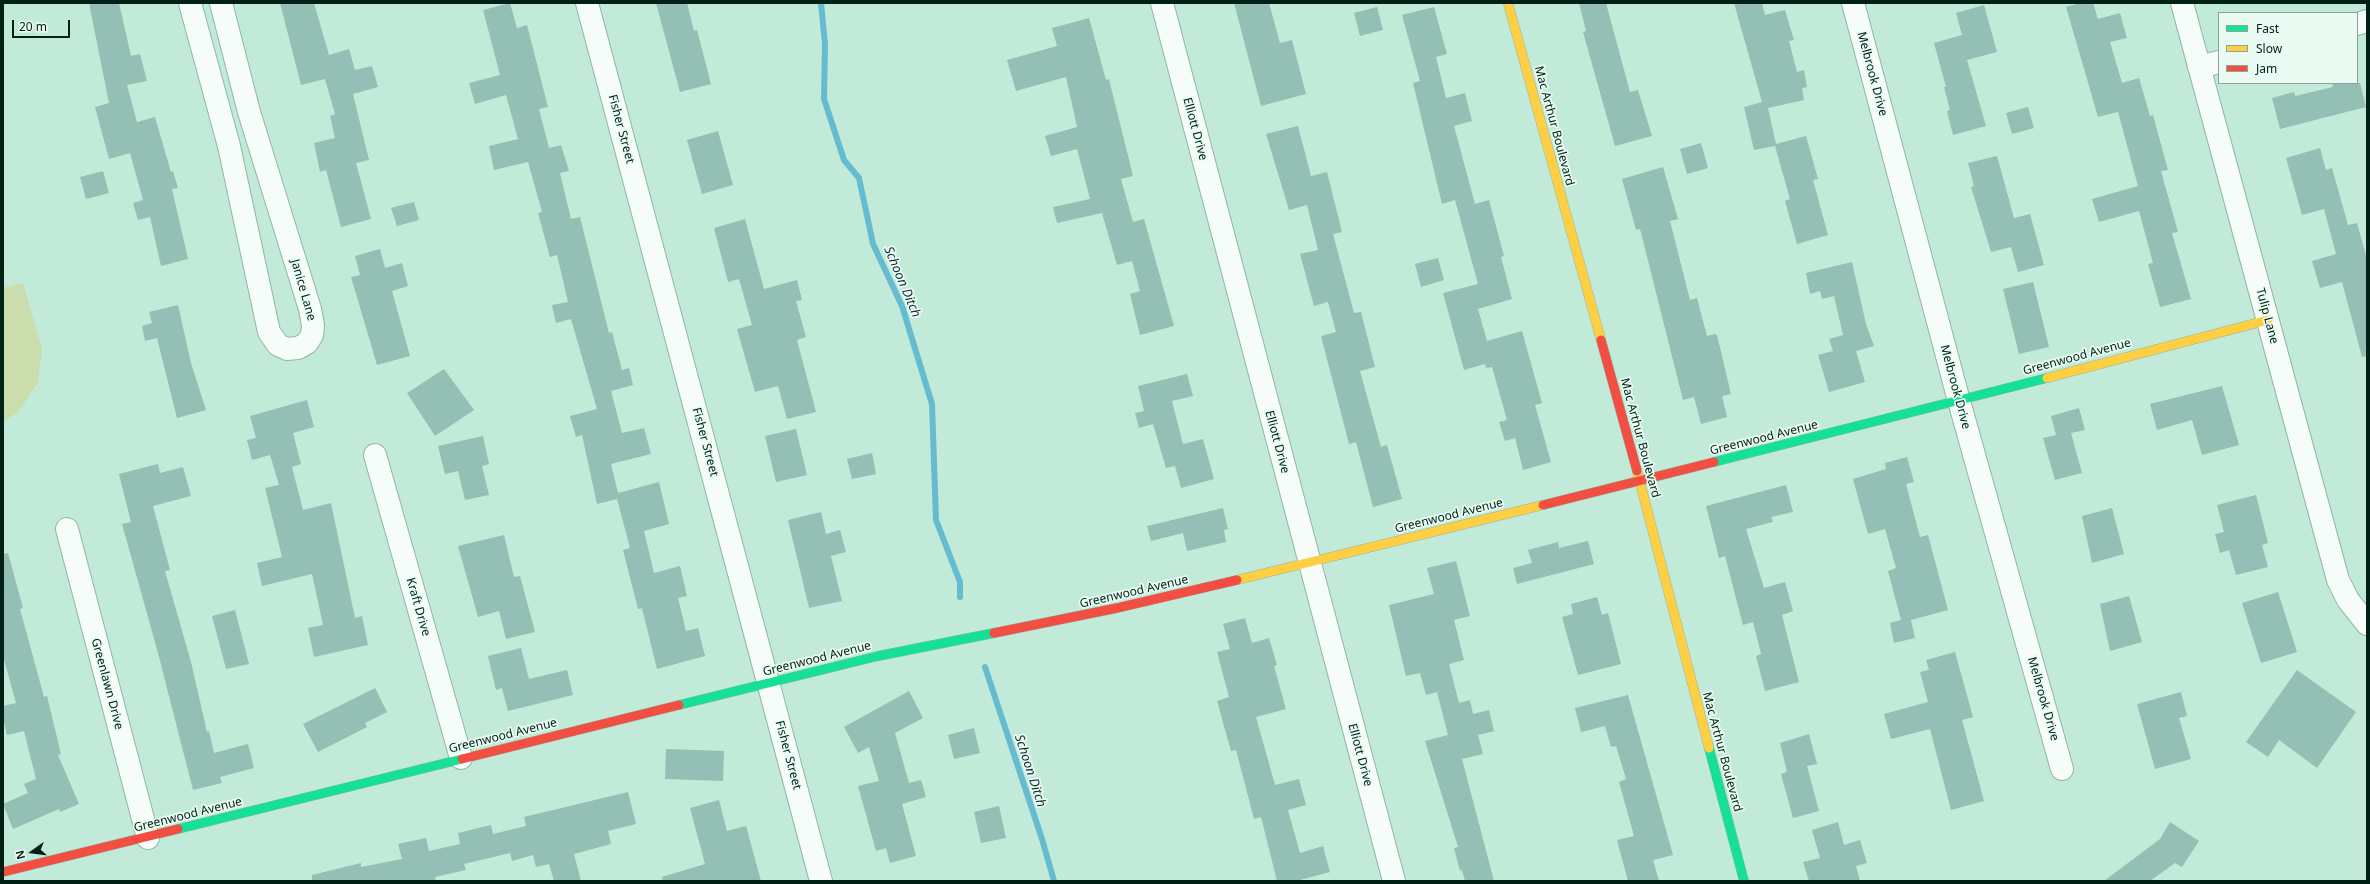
<!DOCTYPE html>
<style>
body{margin:0}
#map{position:relative;width:2370px;height:884px;overflow:hidden;background:#c1ead8;font-family:"Noto Sans",sans-serif}
canvas{display:block}
.frame{position:absolute;inset:0;border:4px solid #022116;pointer-events:none}
.legend{position:absolute;left:2218px;top:12px;width:140px;height:72px;box-sizing:border-box;background:#e9fbf2;border:1px solid #8da49a;margin:0;padding:5px 7px;list-style:none;font-size:12px;color:#022116}
.legend li{display:flex;align-items:center;gap:8px;height:20px}
.legend b{width:20px;border:1px solid #8da49a}
.north{position:absolute;left:12px;top:832px;width:40px;height:40px;-webkit-text-stroke:3px #e9fbf2;paint-order:stroke;rotate:256deg;font-size:11px;font-weight:700;line-height:16px;text-align:center;color:#022116}
.north::after{content:'';display:block;margin:auto;width:14px;height:18px;background:#022116;clip-path:polygon(50% 0,100% 100%,50% 72%,0 100%)}
.scale{position:absolute;left:12px;top:20px;width:58px;height:18px;box-sizing:border-box;border:2px solid #022116;border-top:0;padding-left:5px;font-size:12px;line-height:14px;white-space:nowrap;color:#022116;-webkit-text-stroke:3px #e9fbf2;paint-order:stroke}
</style>
<div id="map">
<canvas width="2370" height="884"></canvas>
<div class="frame"></div>
<ul class="legend">
<li><b style="height:5px;background:#16e098"></b>Fast</li>
<li><b style="height:5px;background:#ffcf43"></b>Slow</li>
<li><b style="height:5px;background:#f24e42"></b>Jam</li>
</ul>
<div class="north">N</div>
<div class="scale">20 m</div>
</div>
<script>
const ctx = document.querySelector('canvas').getContext('2d');
ctx.lineJoin = 'round';
function paint(path, color) {
  ctx.fillStyle = color;
  ctx.fill(path, 'evenodd');
}
function poly(rows) {
  const path = new Path2D();
  for (const r of rows) {
    path.moveTo(r[0], r[1]);
    for (let i = 2; i < r.length; i += 2) path.lineTo(r[i], r[i + 1]);
  }
  return path;
}
function strokePath(path, color, width, dash) {
  ctx.strokeStyle = color;
  ctx.lineWidth = width;
  ctx.lineCap = dash ? 'butt' : 'round';
  ctx.setLineDash(dash || []);
  ctx.stroke(path);
}
function label(font, color, halo, rows, align = 'center') {
  ctx.font = font + ' "Noto Sans",sans-serif';
  ctx.lineWidth = 3.5;
  ctx.setLineDash([]);
  ctx.textBaseline = 'middle';
  ctx.strokeStyle = halo;
  ctx.fillStyle = color;
  for (const [text, x, y, turn = 0] of rows) {
    ctx.save();
    ctx.translate(x, y);
    ctx.rotate((+turn || 0) * Math.PI / 180);
    ctx.textAlign = isNaN(turn) ? turn : align;
    if (halo) ctx.strokeText(text, 0, 0);
    ctx.fillText(text, 0, 0);
    ctx.restore();
  }
}
const green = poly([
 [23,283,42,349,38,383,17,413,3,421,3,288]
]);
const stream = poly([
 [821,3,825,44,824,99,844,160,859,178,873,244,902,306,932,404,936,520,960,582,960,597],
 [985,667,1042,839,1054,881]
]);
const building = poly([
 [89,3,119,3,131,56,140,54,147,81,127,85,137,122,155,117,171,172,173,171,178,188,172,189,188,259,161,266,150,217,138,220,133,203,143,200,130,153,109,159,95,107,109,103],
 [280,3,314,3,329,55,349,49,355,70,372,66,378,87,353,94,369,160,356,163,371,219,341,227,326,170,320,172,314,143,335,138,330,116,335,114,325,79,301,85],
 [510,3,517,28,527,25,548,107,539,109,549,148,561,145,569,171,560,173,571,219,580,217,609,333,612,332,622,370,629,368,633,385,611,391,622,433,644,428,651,454,611,464,618,493,659,482,669,524,644,531,654,573,680,566,687,596,678,598,686,631,698,628,705,656,657,669,642,608,638,609,623,550,630,548,617,499,597,504,582,435,576,437,570,416,597,409,571,319,556,323,552,305,568,302,557,255,550,257,538,213,542,212,528,162,494,170,489,146,518,139,506,95,475,104,469,83,500,75,483,10],
 [656,3,687,3,694,31,697,30,711,84,680,92],
 [1234,3,1269,3,1280,43,1292,40,1306,94,1261,106],
 [1579,3,1606,3,1630,92,1638,90,1652,136,1615,146,1583,32,1586,31],
 [1734,3,1762,3,1765,15,1785,10,1794,40,1789,41,1797,72,1804,70,1807,87,1802,88,1804,100,1768,108,1776,144,1806,136,1818,179,1813,180,1828,235,1797,244,1785,201,1790,199,1775,146,1754,150,1744,107,1762,102],
 [2080,3,2093,3,2098,19,2120,13,2127,38,2110,42,2122,83,2139,78,2150,116,2153,115,2168,170,2161,171,2178,232,2172,233,2191,299,2160,307,2148,264,2153,263,2139,211,2099,222,2092,199,2138,186,2118,112,2098,117,2066,7],
 [1984,5,1997,52,1967,60,1986,126,1953,135,1947,111,1950,110,1944,87,1946,87,1934,43,1962,35,1956,13],
 [1377,7,1383,30,1360,36,1354,13],
 [1434,7,1447,54,1436,57,1446,98,1465,93,1472,121,1454,126,1475,204,1489,200,1504,256,1501,257,1512,299,1478,309,1487,341,1522,331,1542,403,1535,405,1551,462,1523,470,1515,438,1505,441,1499,422,1507,420,1492,367,1486,368,1485,364,1464,370,1443,293,1478,284,1455,200,1442,204,1413,83,1420,81,1402,15],
 [1089,18,1106,80,1109,79,1133,176,1121,179,1133,222,1144,219,1174,326,1140,335,1130,294,1140,291,1132,261,1117,265,1102,213,1057,223,1053,207,1090,199,1077,149,1051,156,1045,136,1077,127,1066,77,1016,91,1007,60,1057,46,1052,28],
 [2332,83,2360,83,2366,107,2280,129,2272,98,2294,92,2295,96,2333,87],
 [2028,107,2034,128,2012,134,2006,113],
 [1298,126,1311,176,1327,172,1342,232,1333,234,1354,313,1361,312,1375,367,1360,371,1381,447,1387,445,1402,499,1373,507,1356,442,1349,444,1321,336,1336,332,1328,302,1314,306,1300,254,1318,250,1307,205,1289,210,1266,134],
 [718,131,733,185,702,194,687,140],
 [1701,143,1708,168,1687,174,1680,149],
 [2320,148,2326,170,2332,168,2348,225,2357,223,2367,259,2367,356,2362,357,2342,282,2320,288,2312,261,2336,254,2324,209,2302,215,2286,158],
 [1997,156,2014,218,2030,214,2044,265,2018,272,2011,247,1991,252,1971,187,1974,186,1968,163],
 [1663,167,1678,219,1670,221,1690,300,1697,298,1707,336,1715,334,1717,335,1731,394,1722,396,1727,417,1701,424,1694,397,1683,400,1640,229,1636,230,1622,179],
 [103,171,109,193,86,199,80,177],
 [414,202,419,220,397,226,391,208],
 [745,219,764,289,797,280,802,300,796,301,806,337,797,340,816,412,787,419,778,386,755,392,737,329,752,325,739,279,728,282,714,228],
 [380,249,385,268,402,263,408,286,392,291,410,356,377,365,351,277,360,275,355,256],
 [1438,258,1444,280,1421,287,1415,264],
 [1852,262,1866,324,1874,346,1856,351,1865,382,1829,392,1818,355,1833,351,1829,339,1843,335,1834,296,1822,299,1820,291,1810,294,1806,273],
 [2033,282,2049,347,2019,354,2003,289],
 [178,305,191,363,206,410,177,418,157,338,145,341,142,326,152,323,149,312],
 [444,369,474,410,435,436,407,393],
 [1187,374,1193,396,1172,401,1183,444,1203,439,1214,479,1181,488,1175,466,1166,468,1153,424,1139,428,1135,413,1144,411,1138,386],
 [2222,386,2239,445,2202,455,2192,420,2157,430,2150,404],
 [307,400,314,427,293,433,301,464,292,467,303,510,331,503,355,618,362,616,368,645,314,657,308,628,323,625,312,574,262,586,257,563,282,557,265,488,279,485,270,455,252,460,247,440,256,438,250,416],
 [2079,408,2085,430,2071,433,2082,473,2055,480,2043,438,2056,435,2051,416],
 [796,429,807,475,776,482,765,436],
 [483,436,489,464,482,466,489,495,465,500,458,471,445,474,438,446],
 [872,453,876,474,852,479,847,459],
 [1907,457,1914,482,1906,484,1920,537,1928,535,1948,610,1911,620,1915,638,1894,643,1890,623,1901,620,1888,571,1896,568,1885,529,1868,534,1853,479,1886,469,1885,463],
 [158,464,160,473,183,467,191,496,153,506,170,570,165,571,191,662,207,732,209,731,214,753,248,744,254,768,220,777,222,783,193,790,158,653,122,524,131,522,119,474],
 [1786,485,1793,512,1771,517,1773,522,1746,529,1764,588,1785,582,1793,611,1782,615,1799,682,1765,691,1756,656,1761,654,1753,622,1743,625,1725,556,1719,558,1706,506],
 [2256,495,2268,543,2262,545,2268,567,2236,575,2229,550,2220,553,2215,534,2224,532,2217,505],
 [1223,508,1228,529,1224,530,1226,542,1187,551,1183,533,1151,541,1147,526],
 [2112,508,2124,554,2092,563,2082,516],
 [821,512,826,534,840,530,846,552,831,556,842,601,809,608,788,520],
 [504,535,514,577,520,576,535,632,506,639,499,611,478,617,458,546],
 [1588,541,1594,564,1517,584,1513,568,1532,563,1528,550,1558,542,1559,548],
 [8,553,23,608,20,609,44,697,47,696,61,754,58,755,79,804,60,812,59,809,13,829,3,804,28,793,24,784,36,779,24,731,7,735,3,718,3,706,16,703,3,656,3,554],
 [1456,561,1470,616,1454,620,1464,660,1449,664,1459,703,1470,700,1473,714,1489,710,1494,731,1478,735,1483,754,1462,759,1494,881,1465,881,1462,870,1460,871,1454,848,1458,847,1425,741,1448,735,1437,692,1426,695,1420,673,1406,676,1389,605,1434,594,1427,568],
 [2278,592,2297,652,2261,663,2242,603],
 [2129,596,2142,642,2110,651,2100,604],
 [1597,597,1602,615,1608,613,1621,664,1578,675,1562,617,1573,614,1571,604],
 [235,610,249,664,226,669,212,616],
 [1245,618,1252,643,1269,638,1277,665,1274,666,1286,709,1256,717,1275,785,1299,779,1306,805,1288,810,1300,853,1323,846,1330,872,1296,881,1277,881,1261,817,1254,819,1236,750,1231,751,1217,701,1229,697,1217,652,1230,649,1223,624],
 [521,648,529,679,567,670,573,695,508,711,502,688,496,690,488,656],
 [1955,652,1973,717,1962,720,1984,801,1951,810,1930,729,1891,739,1884,714,1928,702,1920,672,1929,670,1926,660],
 [2297,670,2356,712,2317,768,2279,740,2268,757,2246,742],
 [375,688,387,712,365,723,367,727,318,752,303,724],
 [909,691,923,718,895,733,909,783,921,780,926,797,902,804,916,856,890,863,886,848,876,851,858,786,879,781,869,747,858,753,844,727],
 [2181,692,2187,716,2179,718,2191,759,2155,769,2137,704],
 [1628,695,1673,855,1653,860,1659,881,1628,881,1617,840,1634,836,1619,782,1626,779,1616,746,1611,747,1605,726,1581,732,1575,708],
 [974,728,980,753,954,759,948,735],
 [1809,734,1817,764,1807,766,1819,811,1793,818,1781,774,1787,772,1780,743],
 [666,749,724,751,723,781,665,779],
 [628,792,636,824,608,831,611,844,574,854,581,881,554,881,549,864,536,867,533,855,512,861,510,853,464,864,466,870,435,877,436,881,312,881,312,875,361,863,361,867,402,859,398,844,426,838,429,851,460,844,458,833,491,825,493,834,526,826,524,817],
 [719,800,727,831,746,826,761,881,663,881,662,877,705,864,690,808],
 [999,806,1006,838,981,843,974,812],
 [1838,822,1844,845,1860,840,1867,863,1856,866,1860,881,1809,881,1803,862,1820,858,1812,830],
 [2170,822,2199,841,2182,867,2175,863,2150,881,2104,881,2160,839]
]);
const street = poly([
 [190,3,229,146,269,332,278,345,287,349,298,348,307,343,312,335,313,325,310,309,249,112,221,3],
 [587,3,821,881],
 [1162,3,1394,881],
 [1853,3,1959,401,2062,769],
 [2182,3,2338,580,2348,600,2367,624],
 [2357,24,2367,21],
 [2199,67,2219,62],
 [375,455,461,758],
 [67,529,148,838]
]);
const fast = poly([
 [1714,462,2047,378],
 [679,705,878,656,994,633],
 [1709,748,1744,881],
 [178,829,462,759]
]);
const slow = poly([
 [1508,3,1601,340],
 [2047,378,2268,320],
 [1637,471,1709,748],
 [1237,580,1543,505]
]);
const jam = poly([
 [1601,340,1637,471],
 [1543,505,1714,462],
 [994,633,1117,608,1237,580],
 [462,759,679,705],
 [3,872,178,829]
]);
const streetNames = [
 ["Melbrook Drive",1872,74,75],
 ["Mac Arthur Boulevard",1554,126,75],
 ["Fisher Street",621,129,75],
 ["Elliott Drive",1195,129,75],
 ["Janice Lane",303,290,74],
 ["Tulip Lane",2267,316,75],
 ["Greenwood Avenue",2077,357,-15],
 ["Melbrook Drive",1955,387,75],
 ["Mac Arthur Boulevard",1640,438,75],
 ["Greenwood Avenue",1764,438,-14],
 ["Fisher Street",705,442,75],
 ["Elliott Drive",1277,442,75],
 ["Greenwood Avenue",1449,516,-14],
 ["Greenwood Avenue",1134,592,-13],
 ["Kraft Drive",418,607,74],
 ["Greenwood Avenue",817,659,-14],
 ["Greenlawn Drive",107,684,75],
 ["Melbrook Drive",2043,699,74],
 ["Greenwood Avenue",503,736,-14],
 ["Mac Arthur Boulevard",1722,752,75],
 ["Fisher Street",788,755,75],
 ["Elliott Drive",1360,755,75],
 ["Greenwood Avenue",188,815,-14]
];
const waterNames = [
 ["Schoon Ditch",902,282,67],
 ["Schoon Ditch",1030,771,72]
];
paint(green, '#cbdcad');
strokePath(stream, '#65bbd0', 6);
paint(building, '#94bfb4');
strokePath(street, '#91b6a6', 24);
strokePath(fast, '#91b6a6', 10);
strokePath(slow, '#91b6a6', 10);
strokePath(jam, '#91b6a6', 10);
strokePath(street, '#f6fcf9', 22);
strokePath(fast, '#16e098', 9);
strokePath(slow, '#ffcf43', 9);
strokePath(jam, '#f24e42', 9);
label('12px', '#022116', '#e9fbf2', streetNames);
label('italic 13px', '#162d36', '#e9fbf2', waterNames);
</script>
